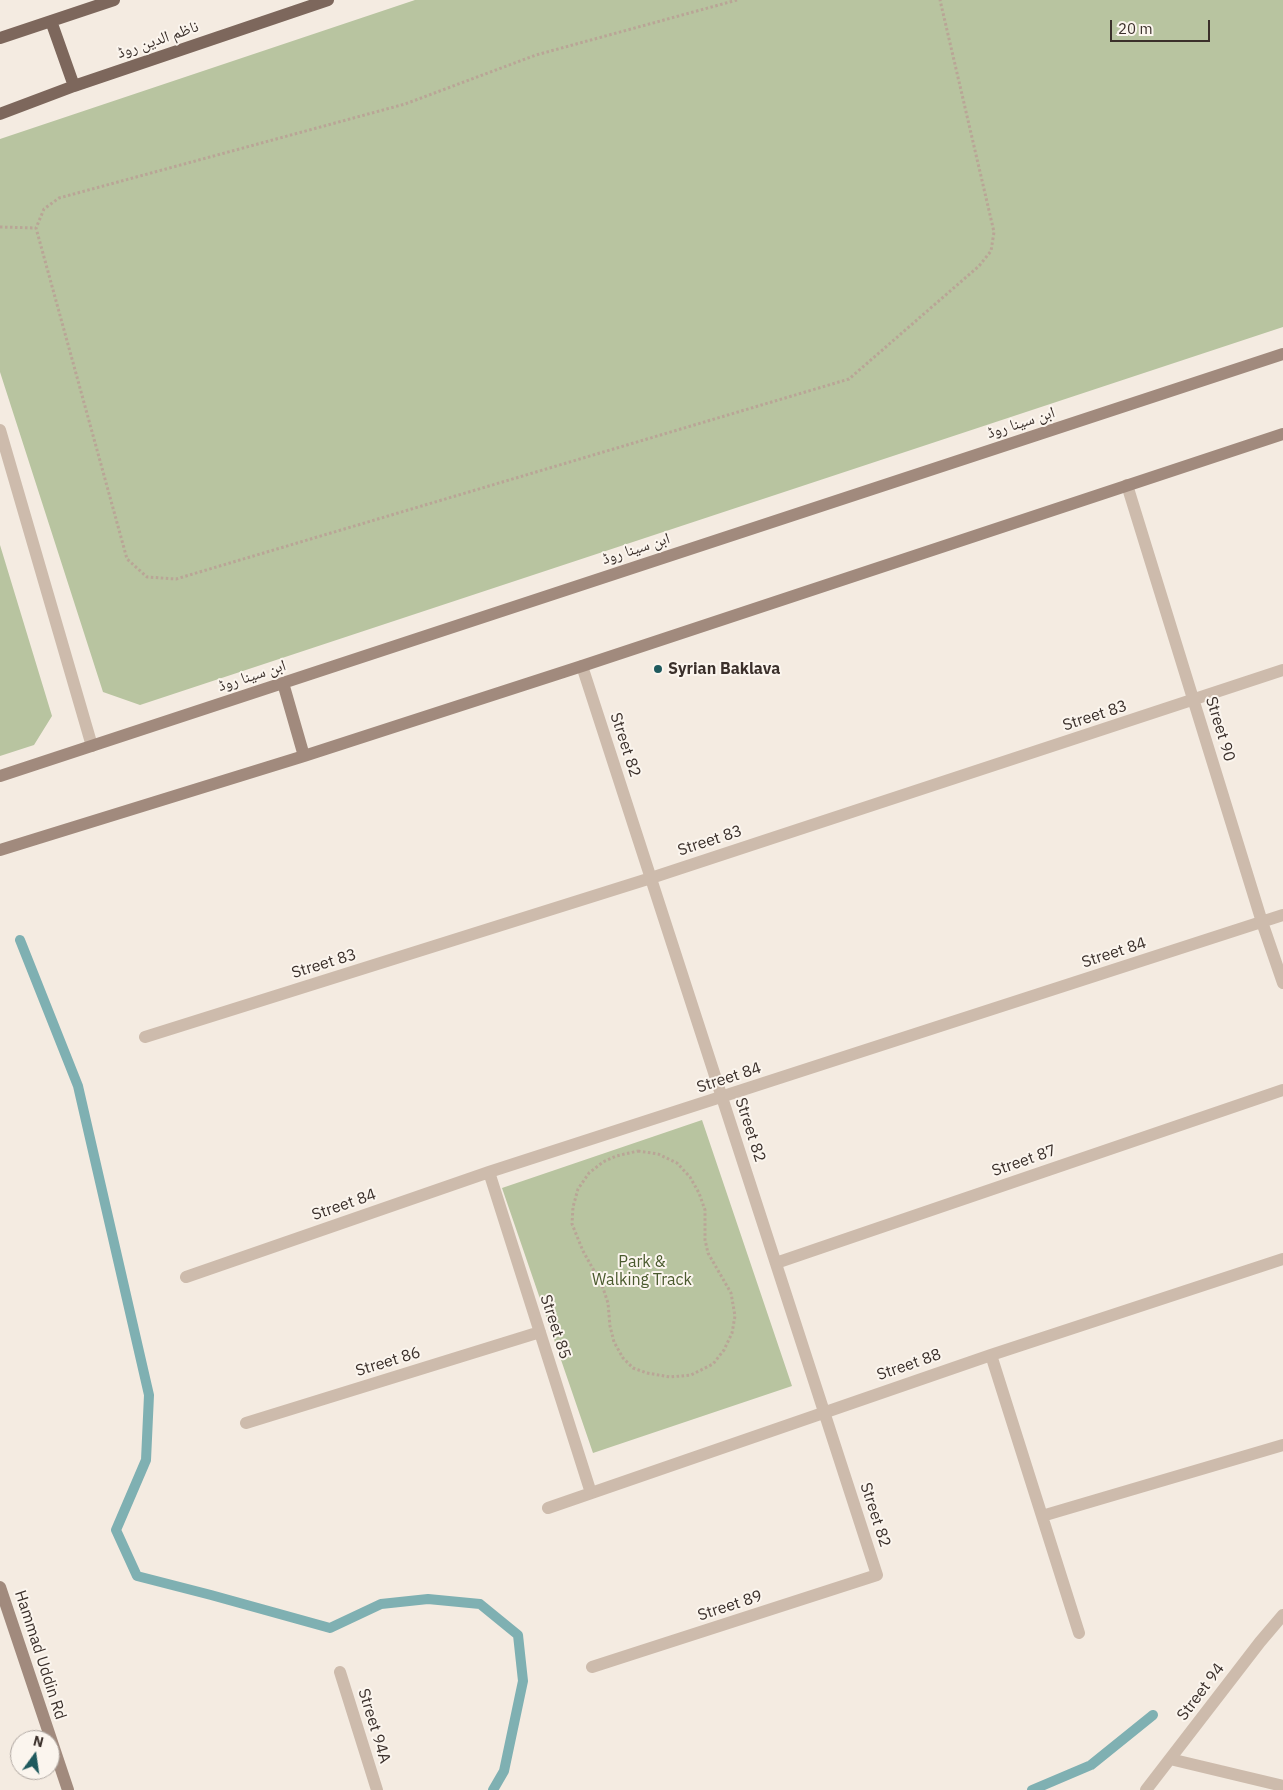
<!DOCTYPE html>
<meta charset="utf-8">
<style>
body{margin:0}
#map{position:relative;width:1283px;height:1790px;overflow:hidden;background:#f4ebe1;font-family:"IBM Plex Sans",sans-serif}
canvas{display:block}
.north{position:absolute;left:10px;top:1730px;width:50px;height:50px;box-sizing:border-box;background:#fbf5ee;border:1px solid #aea6a0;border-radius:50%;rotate:14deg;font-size:14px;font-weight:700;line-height:20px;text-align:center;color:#3b302b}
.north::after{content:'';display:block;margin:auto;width:18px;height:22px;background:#1f5a5e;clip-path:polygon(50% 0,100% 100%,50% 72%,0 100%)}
.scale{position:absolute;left:1110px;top:20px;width:100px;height:22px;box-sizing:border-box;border:2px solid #3b302b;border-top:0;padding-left:6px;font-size:15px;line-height:18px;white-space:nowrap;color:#3b302b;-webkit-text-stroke:4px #fbf5ee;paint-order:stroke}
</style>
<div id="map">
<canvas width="1283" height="1790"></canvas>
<div class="north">N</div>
<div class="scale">20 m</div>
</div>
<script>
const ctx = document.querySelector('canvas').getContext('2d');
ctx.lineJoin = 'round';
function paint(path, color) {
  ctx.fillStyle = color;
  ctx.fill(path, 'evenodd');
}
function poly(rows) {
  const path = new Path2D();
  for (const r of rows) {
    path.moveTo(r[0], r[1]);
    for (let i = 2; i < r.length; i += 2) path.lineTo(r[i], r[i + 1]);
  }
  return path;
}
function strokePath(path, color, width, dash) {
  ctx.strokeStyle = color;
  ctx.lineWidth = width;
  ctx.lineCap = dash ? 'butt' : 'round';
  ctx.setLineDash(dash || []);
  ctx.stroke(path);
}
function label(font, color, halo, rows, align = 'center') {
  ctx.font = font + ' "IBM Plex Sans","Noto Naskh Arabic",sans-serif';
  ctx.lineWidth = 4;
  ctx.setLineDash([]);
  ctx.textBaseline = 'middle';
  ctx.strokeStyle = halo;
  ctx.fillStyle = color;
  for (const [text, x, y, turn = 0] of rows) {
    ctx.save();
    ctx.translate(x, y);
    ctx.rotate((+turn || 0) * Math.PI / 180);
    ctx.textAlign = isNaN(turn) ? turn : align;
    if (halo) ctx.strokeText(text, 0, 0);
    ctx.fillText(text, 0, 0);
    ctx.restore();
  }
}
const green = poly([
 [415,0,1283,0,1283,327,140,705,103,692,0,372,0,139],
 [0,545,52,716,34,745,0,756],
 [702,1120,792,1386,593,1453,502,1188]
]);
const stream = poly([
 [20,940,78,1086,149,1395,146,1460,116,1530,137,1576,211,1595,330,1628,381,1604,428,1599,480,1604,518,1635,523,1681,504,1771,493,1790],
 [1032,1790,1091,1765,1153,1715]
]);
const path = poly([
 [737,0,536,55,405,104,59,198,44,209,36,228,127,559,147,577,176,579,849,379,979,266,991,251,994,232,940,0],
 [0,227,36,228],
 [638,1151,658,1154,677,1163,690,1177,699,1193,705,1210,705,1240,708,1253,731,1293,735,1316,732,1333,724,1350,713,1364,691,1375,670,1377,647,1373,633,1368,623,1358,614,1342,610,1326,608,1303,602,1285,583,1251,572,1224,573,1207,578,1189,589,1173,603,1162,616,1156,638,1151]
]);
const street = poly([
 [0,430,92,746],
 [1127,485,1262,922,1283,983],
 [582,666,877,1575,592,1667],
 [145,1037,651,878,1283,670],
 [489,1172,591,1493],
 [776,1263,1283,1090],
 [186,1277,489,1172,1283,915],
 [991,1355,1079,1633],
 [246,1423,540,1332],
 [548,1508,991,1355,1283,1259],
 [1042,1516,1283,1445],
 [340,1672,377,1790],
 [1170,1759,1283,1786],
 [1146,1790,1260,1642,1283,1615]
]);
const secondary = poly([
 [283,683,304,756],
 [0,776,1283,354],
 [0,850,304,756,582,666,1283,434],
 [0,1587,68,1790]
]);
const primary = poly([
 [51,21,74,86],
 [0,38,114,0],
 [0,114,74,86,328,0]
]);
const markers = [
 [658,669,5,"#1f5a5e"]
];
const streetNames = [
 ["ناظم الدین روڈ",158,40,-19],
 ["ابن سینا روڈ",1021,423,-18],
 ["ابن سینا روڈ",636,549,-18],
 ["ابن سینا روڈ",252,676,-18],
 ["Street 83",1095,716,-18],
 ["Street 90",1220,729,73],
 ["Street 82",625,745,72],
 ["Street 83",710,841,-18],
 ["Street 84",1114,953,-18],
 ["Street 83",324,964,-17],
 ["Street 84",729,1078,-18],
 ["Street 82",750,1130,72],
 ["Street 87",1024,1161,-19],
 ["Street 84",344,1205,-19],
 ["Street 85",555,1327,72],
 ["Street 86",388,1362,-17],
 ["Street 88",909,1365,-19],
 ["Street 82",875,1515,72],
 ["Street 89",730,1606,-18],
 ["Hammad Uddin Rd",40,1655,72],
 ["Street 94",1201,1692,-53],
 ["Street 94A",374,1726,73]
];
const poiNames = [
 ["Syrian Baklava",668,669]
];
const parkNames = [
 ["Park &",642,1262],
 ["Walking Track",642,1280]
];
paint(green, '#b8c4a0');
strokePath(stream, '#7fb0b2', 10);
strokePath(path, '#b9a596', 3, [2.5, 2.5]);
strokePath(street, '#cdbbac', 12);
strokePath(secondary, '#a18a7d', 12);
strokePath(primary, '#7d675c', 12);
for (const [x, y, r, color] of markers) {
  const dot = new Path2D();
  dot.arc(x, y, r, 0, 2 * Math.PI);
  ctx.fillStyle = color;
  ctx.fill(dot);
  strokePath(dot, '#fbf5ee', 2);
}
label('16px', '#3b302b', '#fbf5ee', streetNames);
label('bold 16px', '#3b302b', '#fbf5ee', poiNames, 'left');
label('16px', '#4a5a2e', '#fbf5ee', parkNames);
</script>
